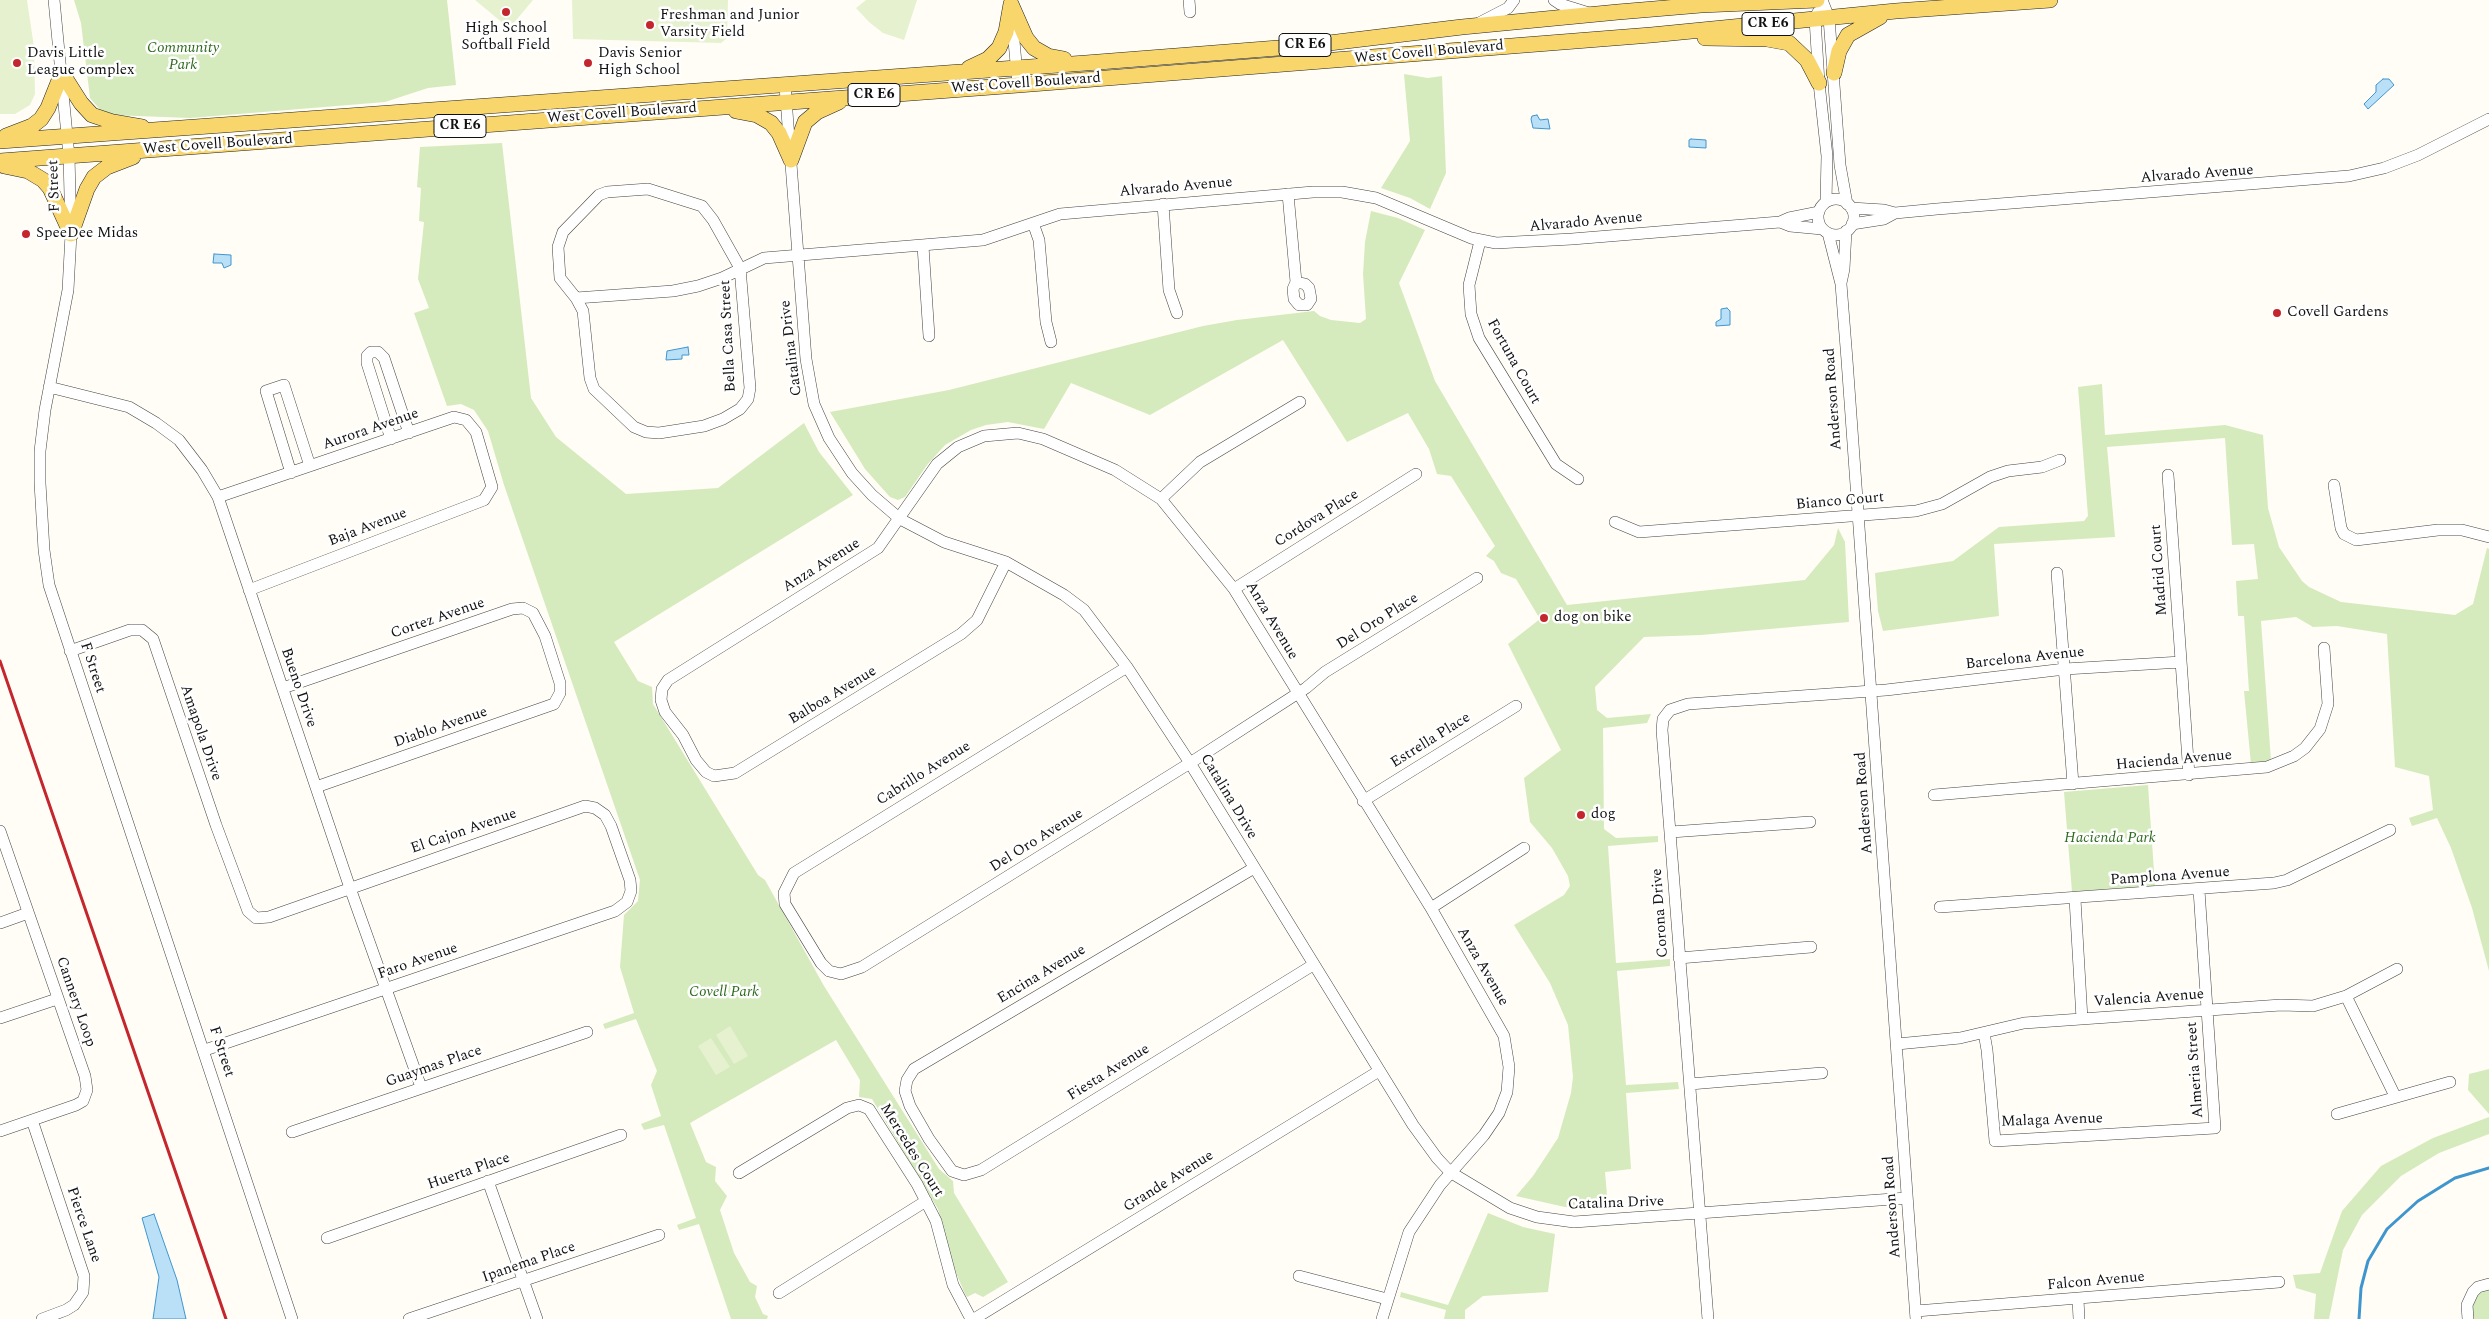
<!DOCTYPE html>
<style>
body{margin:0}
canvas{display:block;background:#fffdf5}
</style>
<canvas width="2489" height="1319"></canvas>
<script>
const ctx = document.querySelector('canvas').getContext('2d');
ctx.lineJoin = 'round';
function paint(path, color) {
  ctx.fillStyle = color;
  ctx.fill(path, 'evenodd');
}
function poly(rows) {
  const path = new Path2D();
  for (const r of rows) {
    if (r.length === 3) {
      path.moveTo(r[0] + r[2], r[1]);
      path.arc(r[0], r[1], r[2], 0, 2 * Math.PI);
      continue;
    }
    path.moveTo(r[0], r[1]);
    for (let i = 2; i < r.length; i += 2) path.lineTo(r[i], r[i + 1]);
  }
  return path;
}
function strokePath(path, color, width, dash) {
  ctx.strokeStyle = color;
  ctx.lineWidth = width;
  ctx.lineCap = dash ? 'butt' : 'round';
  ctx.setLineDash(dash || []);
  ctx.stroke(path);
}
function label(font, color, halo, rows, align = 'center') {
  ctx.font = font + ' Spectral,serif';
  ctx.lineWidth = 5;
  ctx.setLineDash([]);
  ctx.textBaseline = 'middle';
  ctx.strokeStyle = halo;
  ctx.fillStyle = color;
  for (const [text, x, y, turn = 0] of rows) {
    ctx.save();
    ctx.translate(x, y);
    ctx.rotate((+turn || 0) * Math.PI / 180);
    ctx.textAlign = isNaN(turn) ? turn : align;
    if (halo) ctx.strokeText(text, 0, 0);
    ctx.fillText(text, 0, 0);
    ctx.restore();
  }
}
const green = poly([
 [74,0,447,0,456,85,428,88,385,102,190,118,111,115,102,112,90,98,81,23],
 [1404,74,1428,78,1442,76,1446,173,1430,209,1410,198,1381,188,1410,141],
 [502,143,531,398,556,437,626,494,718,488,804,423,819,452,853,495,614,642,638,681,652,687,653,704,758,875,765,880,824,986,939,1169,953,1181,954,1193,1008,1282,983,1297,975,1293,967,1297,965,1294,954,1268,938,1209,872,1099,859,1097,860,1080,836,1040,690,1123,706,1162,716,1167,715,1181,727,1196,720,1210,734,1253,750,1282,757,1286,755,1297,763,1314,768,1316,767,1319,731,1319,699,1224,679,1230,677,1225,696,1218,664,1125,644,1130,641,1124,661,1116,651,1085,657,1071,636,1019,605,1029,603,1024,634,1013,620,967,624,915,638,901,640,880,504,485,488,431,474,410,461,404,447,406,414,313,429,308,418,279,424,222,419,221,421,188,417,187,420,147],
 [1371,211,1398,218,1425,230,1399,283,1435,381,1567,605,1805,580,1834,545,1838,528,1845,542,1849,622,1701,635,1644,637,1595,687,1597,710,1607,718,1651,714,1647,723,1603,728,1604,829,1616,838,1658,836,1658,842,1608,846,1616,963,1670,959,1670,966,1617,971,1626,1085,1678,1082,1679,1089,1626,1093,1631,1169,1605,1172,1608,1207,1565,1207,1516,1196,1533,1176,1558,1138,1571,1093,1573,1077,1568,1025,1550,983,1514,925,1564,895,1570,886,1568,876,1552,848,1530,822,1524,778,1561,750,1508,644,1540,619,1516,579,1501,573,1494,561,1486,556,1495,546,1451,476,1437,474,1429,449,1408,413,1347,442,1283,340,1150,415,1071,383,1044,429,1008,422,986,425,971,430,945,445,927,465,905,497,898,500,890,497,865,469,830,412,949,390,1203,326,1237,320,1314,311,1320,316,1331,320,1360,323,1366,319,1363,274,1365,242],
 [2102,384,2105,435,2225,425,2263,435,2268,508,2279,547,2302,581,2309,587,2341,602,2455,615,2473,604,2487,548,2489,549,2489,971,2472,908,2451,848,2437,818,2412,826,2409,818,2433,810,2429,776,2395,767,2387,634,2337,626,2313,627,2296,617,2261,621,2271,761,2251,764,2244,691,2249,691,2244,616,2238,616,2236,581,2258,579,2254,544,2232,545,2225,438,2107,447,2115,537,1994,544,1999,616,1883,631,1878,611,1875,573,1953,561,1999,527,2084,521,2088,516,2078,387],
 [2148,785,2155,886,2072,892,2064,792],
 [2489,1069,2489,1114,2468,1090,2469,1074],
 [2489,1117,2489,1134,2439,1153,2401,1176,2362,1215,2343,1250,2329,1319,2314,1319,2316,1294,2296,1288,2293,1275,2320,1273,2342,1211,2381,1166,2433,1138],
 [1488,1213,1523,1227,1555,1234,1548,1292,1483,1296,1465,1310,1465,1319,1444,1319,1446,1310,1400,1297,1401,1292,1448,1305],
 [2489,1289,2489,1319,2473,1319,2473,1300,2480,1292]
]);
const pitch = poly([
 [0,0,27,0,34,47,35,94,30,105,15,114,0,114],
 [475,0,533,0,513,24,504,24],
 [572,0,728,0,727,38,721,43,573,39],
 [866,0,917,0,904,40,883,33,869,22,856,8],
 [730,1026,748,1056,734,1064,716,1035],
 [711,1038,730,1067,716,1075,698,1046]
]);
const water = poly([
 [2383,79,2389,79,2394,85,2368,109,2364,104,2376,92,2376,85,2383,79],
 [1537,115,1540,120,1548,119,1550,129,1533,128,1531,119,1532,116,1537,115],
 [1691,139,1706,140,1706,148,1689,147,1689,140,1691,139],
 [214,254,231,255,231,265,224,268,222,263,213,263,214,254],
 [1727,308,1730,311,1730,325,1716,326,1716,322,1721,319,1721,309,1727,308],
 [688,347,689,355,682,355,682,359,666,360,667,351,688,347],
 [154,1214,177,1280,186,1319,153,1319,159,1277,142,1218,154,1214]
]);
const stream = poly([
 [2359,1319,2361,1288,2368,1261,2387,1229,2418,1201,2455,1178,2489,1168]
]);
const minor = poly([
 [54,0,69,156,71,234,68,290,45,410,40,451,40,483,44,550,49,585,292,1319],
 [1189,0,1190,12],
 [1554,0,1560,4,1589,13],
 [1822,0,1829,18,1840,165,1847,204],
 [1818,12,1815,19,1819,83,1827,156,1826,202],
 [1012,19,1018,85],
 [1479,23,1508,8,1514,0],
 [785,86,806,359,814,404,829,438,852,473,872,495,900,519,944,542,1006,562,1064,595,1084,610,1127,667,1190,763,1413,1125,1437,1158,1450,1172,1510,1208,1537,1217,1574,1222,1907,1198],
 [648,189,702,206,713,220,740,268,750,388,748,399,740,409,723,419,704,426,659,433,646,432,634,427,594,389,590,378,583,311,576,298,560,278,558,247,563,232,599,195,607,192,648,189],
 [1288,194,1296,282,1293,289,1294,299,1299,305,1307,305,1311,299,1309,288,1305,284,1296,282],
 [1836,217,18],
 [1163,204,1169,290,1177,313],
 [1851,208,1884,210,1895,213],
 [1780,222,1790,226,1822,229],
 [1033,223,1039,240,1046,322,1051,342],
 [1852,224,1884,219,1895,213,1937,209,2349,176,2384,168,2418,155,2489,119],
 [1828,233,1841,284,1847,360,1916,1319],
 [1480,241,1469,285,1471,314,1479,338,1556,464,1578,479],
 [923,246,929,336],
 [1841,283,1844,269,1846,231],
 [576,298,673,291,698,286,722,278,764,258,983,240,1060,214,1313,192,1342,192,1376,198,1471,238,1496,243,1572,239,1780,222,1789,218,1819,212],
 [49,387,129,407,156,423,179,440,202,470,218,497,350,888,421,1087],
 [391,439,367,363,367,356,371,352,378,352,384,358,409,433],
 [291,473,266,391,284,385,310,466],
 [2168,475,2189,775],
 [2334,485,2341,528,2344,534,2356,540,2438,530,2462,530,2489,537],
 [218,497,454,417,466,420,476,432,492,487,484,500,249,590],
 [1161,499,1200,462,1300,402],
 [1615,522,1639,532,1916,511,1942,504,1990,477,2008,471,2042,467,2060,460],
 [1006,562,977,620,961,634,735,773,714,776,706,772,696,760,683,735,665,712,661,700,662,689,668,680,878,548,937,464,958,447,984,436,1018,433,1043,439,1115,470,1161,499,1234,589,1431,908,1504,1036,1509,1067,1507,1092,1499,1113,1484,1135,1440,1185,1409,1232,1382,1319],
 [2057,573,2073,784],
 [1234,589,1416,474],
 [70,651,130,630,142,630,153,639,216,825,248,911,256,918,269,917,585,806,595,808,605,815,611,826,630,880,631,891,627,902,615,911,205,1050],
 [1127,667,794,873,784,893,785,904,821,963,829,971,841,974,862,967,1190,763,1306,688,1325,672,1477,578],
 [283,688,512,609,523,608,533,613,545,636,560,683,560,693,554,704,316,787],
 [1934,795,2267,767,2294,756,2305,748,2320,729,2328,704,2324,648],
 [1363,801,1516,706],
 [0,831,85,1076,87,1090,83,1101,76,1105,0,1131],
 [1671,832,1810,822],
 [1254,868,914,1069,907,1080,905,1091,910,1106,929,1139,952,1171,964,1175,981,1170,1313,965],
 [2075,899,2082,1019],
 [1940,907,2274,883,2287,880,2390,830],
 [1431,908,1524,848],
 [0,923,28,913],
 [1679,958,1811,947],
 [2346,996,2395,1096],
 [0,1018,57,999],
 [1984,1033,1987,1050,1995,1141,2215,1128,2199,890],
 [1897,1044,1960,1038,2024,1023,2281,1005,2313,1006,2346,996,2397,969],
 [1690,1084,1822,1073],
 [2337,1114,2450,1082],
 [32,1120,84,1276,83,1292,74,1305,66,1310,42,1319],
 [292,1132,587,1032],
 [739,1173,847,1108,859,1105,869,1109,917,1184,936,1221,953,1285,971,1319],
 [488,1181,537,1319],
 [327,1238,621,1135],
 [1299,1276,1387,1299],
 [779,1293,926,1201],
 [2078,1299,2079,1319],
 [1916,1311,2279,1282],
 [409,1319,659,1235],
 [974,1319,1379,1071],
 [1708,1319,1662,730,1663,719,1670,710,1688,704,1886,690,2065,669,2181,662],
 [2468,1319,2467,1305,2473,1292,2478,1287,2489,1284]
]);
const major = poly([
 [1011,4,1026,38,1034,48,1048,56,1064,59],
 [1705,38,1767,39,1789,43,1807,60,1819,83],
 [969,68,988,59,999,48,1006,32,1011,4],
 [62,73,81,103,92,115,113,122,142,127],
 [1834,73,1839,51,1848,35,1880,17],
 [736,111,757,115,771,123,779,133,791,160],
 [6,136,32,126,41,119,48,108,62,73],
 [0,141,1086,63,1304,46,1462,27,1618,12,1701,5,1817,0],
 [791,160,805,122,817,112,839,102],
 [0,161,1018,85,1651,35,1896,11,2050,0],
 [4,166,28,171,43,180,50,188,71,234],
 [71,234,87,189,94,177,107,167,133,157]
]);
const rail = poly([
 [0,661,226,1319]
]);
const markers = [
 [506,12,5,"#c4262e"],
 [650,25,5,"#c4262e"],
 [17,63,5,"#c4262e"],
 [588,63,5,"#c4262e"],
 [26,234,5,"#c4262e"],
 [2277,313,5,"#c4262e"],
 [1544,618,5,"#c4262e"],
 [1581,815,5,"#c4262e"]
];
const shields = [
 [1768,24,52],
 [1305,45,52],
 [874,95,52],
 [460,126,52]
];
const shieldNames = [
 ["CR E6",1768,24],
 ["CR E6",1305,45],
 ["CR E6",874,95],
 ["CR E6",460,126]
];
const poiNames = [
 ["Freshman and Junior",660,16],
 ["Varsity Field",660,33],
 ["High School",506,29,"center"],
 ["Softball Field",506,46,"center"],
 ["Davis Little",27,54],
 ["League complex",27,71],
 ["Davis Senior",598,54],
 ["High School",598,71],
 ["SpeeDee Midas",36,234],
 ["Covell Gardens",2287,313],
 ["dog on bike",1554,618],
 ["dog",1591,815]
];
const parkNames = [
 ["Community",183,49],
 ["Park",183,66],
 ["Hacienda Park",2110,839],
 ["Covell Park",724,993]
];
const streetNames = [
 ["West Covell Boulevard",1429,53,-5],
 ["West Covell Boulevard",1026,84,-4],
 ["West Covell Boulevard",622,114,-4],
 ["West Covell Boulevard",218,145,-4],
 ["Alvarado Avenue",2197,175,-4],
 ["F Street",55,186,-92],
 ["Alvarado Avenue",1176,188,-5],
 ["Alvarado Avenue",1586,223,-5],
 ["Bella Casa Street",729,336,-93],
 ["Catalina Drive",792,348,-97],
 ["Fortuna Court",1513,362,61],
 ["Anderson Road",1834,399,-94],
 ["Aurora Avenue",371,430,-19],
 ["Bianco Court",1840,502,-5],
 ["Cordova Place",1317,519,-32],
 ["Baja Avenue",368,528,-21],
 ["Anza Avenue",822,566,-32],
 ["Madrid Court",2160,570,-94],
 ["Cortez Avenue",438,619,-19],
 ["Anza Avenue",1271,621,59],
 ["Del Oro Place",1378,622,-32],
 ["Barcelona Avenue",2025,659,-6],
 ["F Street",92,668,72],
 ["Bueno Drive",298,688,71],
 ["Balboa Avenue",833,696,-31],
 ["Diablo Avenue",441,728,-19],
 ["Amapola Drive",200,733,71],
 ["Estrella Place",1431,741,-32],
 ["Hacienda Avenue",2174,761,-5],
 ["Cabrillo Avenue",924,774,-32],
 ["Catalina Drive",1228,797,59],
 ["Anderson Road",1865,803,-94],
 ["El Cajon Avenue",464,832,-19],
 ["Del Oro Avenue",1037,841,-32],
 ["Pamplona Avenue",2170,877,-4],
 ["Corona Drive",1661,913,-94],
 ["Faro Avenue",418,962,-19],
 ["Anza Avenue",1482,967,60],
 ["Encina Avenue",1042,975,-31],
 ["Valencia Avenue",2149,999,-4],
 ["Cannery Loop",75,1002,71],
 ["F Street",221,1052,72],
 ["Guaymas Place",434,1067,-19],
 ["Almeria Street",2196,1070,-94],
 ["Fiesta Avenue",1109,1073,-32],
 ["Malaga Avenue",2052,1121,-2],
 ["Mercedes Court",911,1151,58],
 ["Huerta Place",469,1172,-19],
 ["Grande Avenue",1169,1182,-32],
 ["Catalina Drive",1616,1204,-2],
 ["Anderson Road",1893,1207,-94],
 ["Pierce Lane",83,1225,71],
 ["Ipanema Place",529,1263,-19],
 ["Falcon Avenue",2096,1282,-5]
];
paint(green, '#d5ebbd');
paint(pitch, '#e6f2cf');
paint(water, '#b9e0f7');
strokePath(water, '#3f96cf', 1);
strokePath(stream, '#3f96cf', 3);
strokePath(minor, '#444', 12);
strokePath(major, '#222', 16);
strokePath(minor, '#fff', 11);
strokePath(major, '#f9d66b', 15);
strokePath(rail, '#c4262e', 3);
for (const [x, y, r, color] of markers) {
  const dot = new Path2D();
  dot.arc(x, y, r, 0, 2 * Math.PI);
  ctx.fillStyle = color;
  ctx.fill(dot);
  strokePath(dot, '#fff', 2);
}
for (const [x, y, w] of shields) {
  const box = new Path2D();
  box.roundRect(x - w / 2, y - 11.5, w, 23, 4);
  ctx.fillStyle = '#fff';
  ctx.fill(box);
  strokePath(box, '#111', 1);
}
label('bold 14px', '#111', null, shieldNames);
label('15px', '#111', '#fff', poiNames, 'left');
label('italic 15px', '#2f6b1f', '#fff', parkNames);
label('15px', '#111', '#fff', streetNames);
</script>
